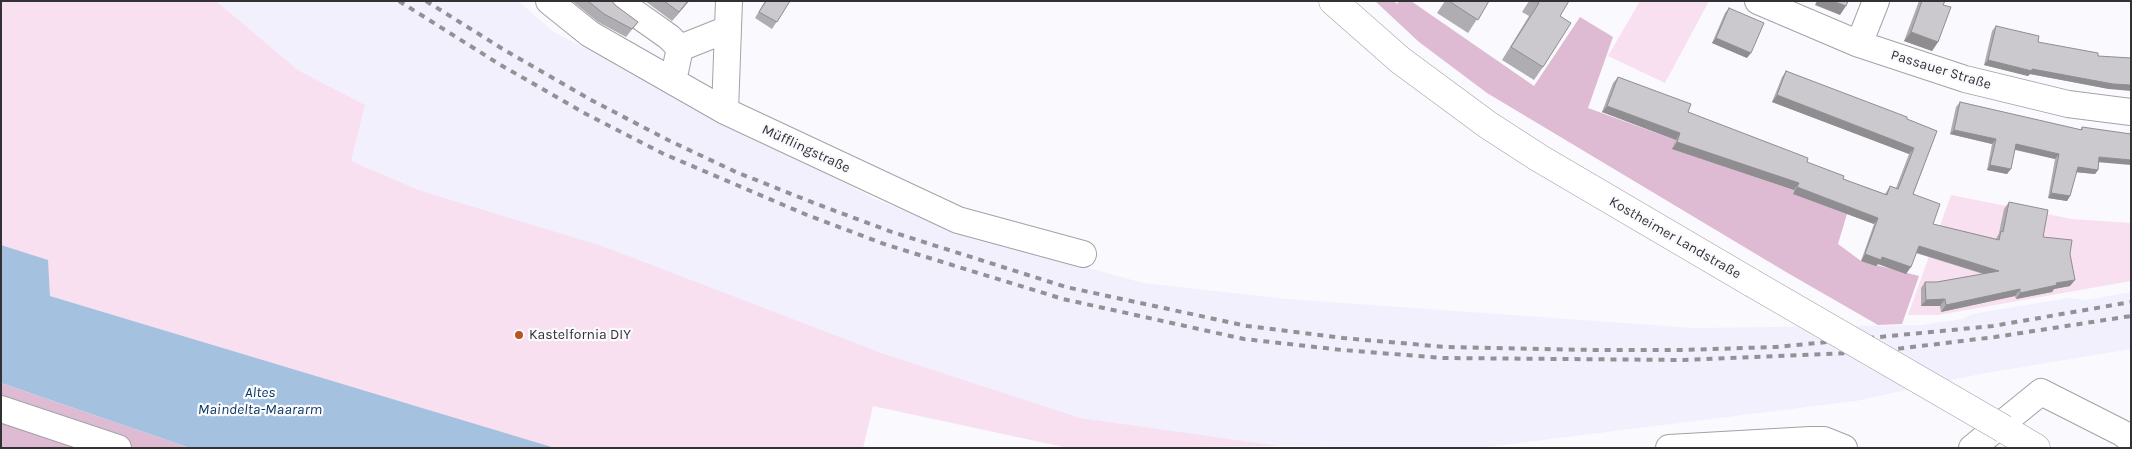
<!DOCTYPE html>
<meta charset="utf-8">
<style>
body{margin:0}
#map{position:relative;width:2132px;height:449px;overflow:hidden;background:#faf9fe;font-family:Karla,sans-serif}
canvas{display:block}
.frame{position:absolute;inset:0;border:2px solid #323133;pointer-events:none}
</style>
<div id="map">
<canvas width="2132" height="449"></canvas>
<div class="frame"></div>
</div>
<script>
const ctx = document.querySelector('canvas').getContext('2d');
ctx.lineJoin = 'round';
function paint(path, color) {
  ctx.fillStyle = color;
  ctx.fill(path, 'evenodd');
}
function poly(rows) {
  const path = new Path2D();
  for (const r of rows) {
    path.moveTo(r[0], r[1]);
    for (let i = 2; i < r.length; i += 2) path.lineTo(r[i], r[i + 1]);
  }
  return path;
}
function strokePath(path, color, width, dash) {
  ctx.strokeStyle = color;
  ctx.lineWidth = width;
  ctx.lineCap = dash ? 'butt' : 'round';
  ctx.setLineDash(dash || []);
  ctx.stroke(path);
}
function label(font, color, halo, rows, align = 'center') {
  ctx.font = font + ' Karla,sans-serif';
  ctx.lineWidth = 4.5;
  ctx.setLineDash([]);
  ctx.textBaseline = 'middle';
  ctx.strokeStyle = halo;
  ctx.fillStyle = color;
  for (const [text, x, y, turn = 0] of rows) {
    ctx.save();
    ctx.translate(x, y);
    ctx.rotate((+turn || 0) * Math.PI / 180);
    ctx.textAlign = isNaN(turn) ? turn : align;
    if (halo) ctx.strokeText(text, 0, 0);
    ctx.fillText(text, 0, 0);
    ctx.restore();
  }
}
const built = poly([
 [216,1,518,1,554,32,875,199,955,231,1143,283,1287,299,1695,328,1921,325,1963,319,1972,314,2069,298,2086,300,2131,292,2131,349,1980,374,1856,401,1479,448,1279,446,1068,448,421,191,351,161,365,105,298,70]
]);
const green = poly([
 [1,1,216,1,298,70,365,105,351,161,421,191,602,246,884,354,1080,418,1279,446,1068,448,873,406,863,448,550,448,50,296,47,260,1,245],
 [1640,1,1709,1,1665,83,1608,56],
 [1951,195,2072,219,2131,223,2131,281,1938,315,1908,315]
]);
const forest = poly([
 [1375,1,1394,1,1397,4,1399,1,1411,1,1534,86,1580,17,1613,37,1588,108,1676,140,1673,149,1794,190,1793,194,1847,214,1838,244,1861,261,1919,276,1902,324,1878,325,1786,272,1487,93,1419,42],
 [1,383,190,448,1,448]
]);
const water = poly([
 [1,245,48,260,50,296,555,448,190,448,1,383]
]);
const minor = poly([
 [549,1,590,34,725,111,958,220,1083,254],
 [618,1,669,37,680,48,673,81],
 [1758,1,1859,44,1965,79,2068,104,2131,112],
 [1859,44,1876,1],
 [680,48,728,29],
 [725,111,729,1],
 [1,409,118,448],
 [1669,448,1810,440,1824,440,1844,448],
 [1972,448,2041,392,2122,433,2131,440]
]);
const major = poly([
 [1333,1,1400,60,1488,125,1539,158,1752,283],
 [2004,429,2036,448]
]);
const rail = poly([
 [399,1,499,64,586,114,664,154,807,215,887,245,1063,299,1244,339,1342,350,1444,358,1683,360,1871,352,1995,337,2131,316],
 [426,1,506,51,593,101,670,141,736,172,814,203,892,232,1066,287,1247,326,1343,338,1446,347,1593,350,1682,350,1776,347,1993,326,2131,302]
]);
const majorBridge = poly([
 [1752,283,2004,429]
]);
const wall = poly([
 [572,1,612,1,615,5,638,22,626,37,598,22],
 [645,1,689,1,672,21],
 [765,1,790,1,772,29,755,18],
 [1445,1,1489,1,1468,33,1437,13],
 [1529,1,1569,1,1560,16,1543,67,1534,80,1502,60,1529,16,1522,12],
 [1919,1,1945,1,1943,5,1938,42,1932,51,1904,41],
 [1729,8,1747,58,1712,43,1725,13],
 [1996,26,2038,42,2098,56,2109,89,2030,74,2028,76,1984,65,1992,31],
 [1786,71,1937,131,1913,194,1933,224,1996,239,1999,233,2004,209,2009,202,2043,237,2070,254,2070,286,2054,289,2052,292,2016,299,2015,296,1941,312,1940,306,1921,306,1921,288,1925,282,1937,282,1983,274,1916,253,1906,274,1878,264,1876,266,1861,261,1874,224,1793,194,1794,190,1672,149,1676,140,1602,112,1613,83,1618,77,1688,112,1807,162,1843,179,1885,194,1890,186,1896,188,1909,154,1772,102,1782,77],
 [1960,102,2080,130,2082,127,2099,162,2098,170,2095,174,2076,172,2070,196,2067,201,2048,198,2055,159,2015,150,2007,174,1987,170,1992,144,1950,134,1956,107]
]);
const shadedWall = poly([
 [688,1,689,1,672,21,679,12],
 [1817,1,1833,1,1846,6,1840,15,1815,5],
 [1911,32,1938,42,1932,51,1904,41],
 [1716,38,1751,53,1747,58,1712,43],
 [1988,60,2131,85,2131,91,2109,89,2030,74,2028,76,1984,65],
 [1777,95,1914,148,1909,154,1772,102],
 [1607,106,1680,133,1676,140,1602,112],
 [1954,130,1996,139,1992,144,1950,134],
 [1677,142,1799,183,1794,190,1672,149],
 [2016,144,2059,154,2055,159,2013,149],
 [2099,157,2131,160,2131,165,2096,162],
 [1990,165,2011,169,2007,174,1987,170],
 [2078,167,2098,170,2095,174,2074,172],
 [1797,187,1878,218,1874,224,1793,194],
 [2051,193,2070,196,2067,201,2048,198],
 [1919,246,1999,271,1995,277,1914,252],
 [1865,254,1882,257,1911,267,1906,274,1878,264,1876,266,1861,261],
 [2075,280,2070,286,2054,289,2052,292,2016,299,2020,293,2056,283],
 [2020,289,2015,296,1941,312,1946,305],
 [1945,299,1940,306,1921,306,1926,300]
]);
const building = poly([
 [588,1,612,1,615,5,638,22,632,29,604,14,588,1],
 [664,1,688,1,679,12,664,1],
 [766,1,790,1,777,22,759,12,766,1],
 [1449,1,1489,1,1478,20,1449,1],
 [1536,1,1569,1,1560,16,1571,23,1543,67,1511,47,1539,3,1536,1],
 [1833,1,1848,1,1846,6,1833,1],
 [1922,1,1945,1,1943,5,1951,7,1938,42,1911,32,1922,1],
 [1729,8,1764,23,1751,53,1716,38,1729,8],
 [1996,26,2039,36,2038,42,2098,53,2098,56,2131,58,2131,85,2113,84,2032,69,2032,71,1988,60,1996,26],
 [1786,71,1907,117,1907,119,1937,131,1913,194,1940,204,1933,224,1999,240,2001,231,2003,232,2009,202,2048,210,2043,237,2072,240,2070,254,2075,280,2056,283,2057,285,2020,293,2020,289,1946,305,1945,299,1926,300,1925,282,1937,282,1999,271,1919,246,1911,267,1882,257,1881,260,1865,254,1878,218,1797,187,1799,183,1677,142,1680,133,1607,106,1618,77,1691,104,1688,112,1808,158,1807,162,1844,176,1843,179,1887,195,1890,186,1898,189,1914,148,1777,95,1786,71],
 [1960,102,2082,130,2082,127,2131,134,2131,160,2099,157,2098,170,2078,167,2070,196,2051,193,2059,154,2016,144,2011,169,1990,165,1996,139,1954,130,1960,102]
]);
const markers = [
 [519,335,5,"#ba5522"]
];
const streetNames = [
 ["Passauer Straße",1941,70,17],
 ["Müfflingstraße",806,149,25],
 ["Kostheimer Landstraße",1675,238,30]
];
const poiNames = [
 ["Kastelfornia DIY",529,335]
];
const waterNames = [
 ["Altes",260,393],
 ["Maindelta-Maararm",260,410]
];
paint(built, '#f2f0fd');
paint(green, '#f8e0f0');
paint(forest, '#dfbad3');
paint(water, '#a4c1e0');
strokePath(minor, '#a3a2a7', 28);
strokePath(major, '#a3a2a7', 29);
strokePath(minor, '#fff', 26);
strokePath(major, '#fff', 28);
strokePath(rail, '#929195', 4, [6, 6]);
strokePath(majorBridge, '#a3a2a7', 29, []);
strokePath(majorBridge, '#fff', 28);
paint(wall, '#afadb1');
paint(shadedWall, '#8f8d90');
paint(building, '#ccc9ce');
strokePath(building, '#8f8d90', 1);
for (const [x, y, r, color] of markers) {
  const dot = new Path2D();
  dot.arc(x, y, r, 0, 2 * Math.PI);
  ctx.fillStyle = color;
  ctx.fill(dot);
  strokePath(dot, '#faf9fe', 2);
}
label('14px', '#323133', '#faf9fe', streetNames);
label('14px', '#323133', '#faf9fe', poiNames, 'left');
label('italic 15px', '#07375d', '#faf9fe', waterNames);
</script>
